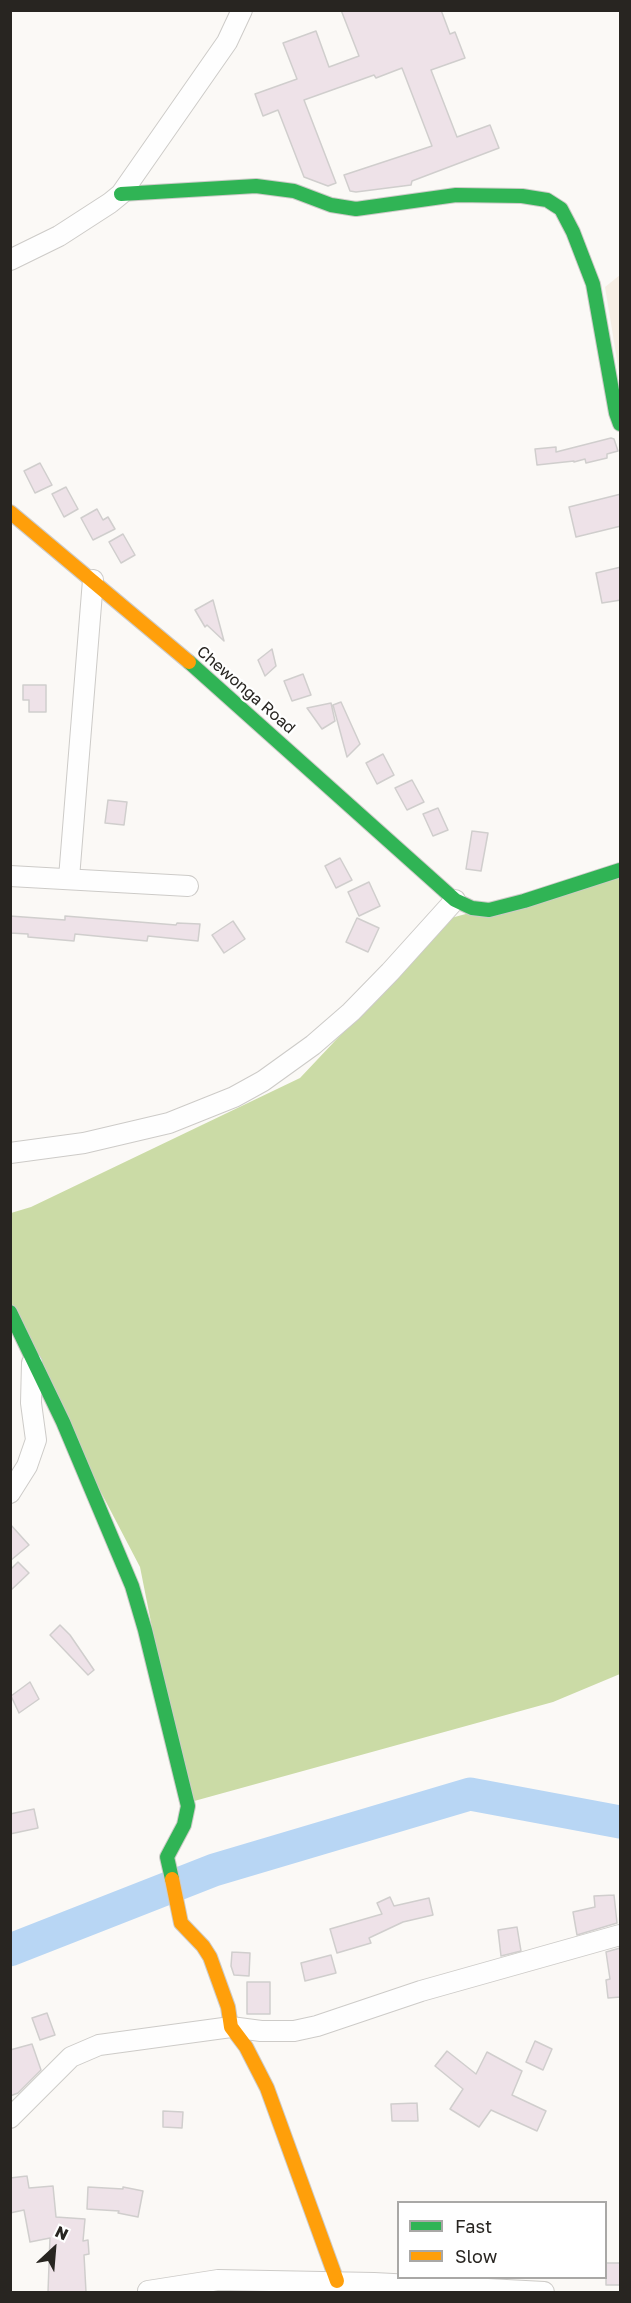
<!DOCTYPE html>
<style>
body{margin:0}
#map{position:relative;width:631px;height:2303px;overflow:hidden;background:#fbf9f6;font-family:"Golos Text",sans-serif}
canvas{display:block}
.frame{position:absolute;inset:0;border:12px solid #282521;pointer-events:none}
.legend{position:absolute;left:397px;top:2201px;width:210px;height:78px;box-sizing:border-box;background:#fff;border:2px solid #a9a8a6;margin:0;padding:8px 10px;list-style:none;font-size:18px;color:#282521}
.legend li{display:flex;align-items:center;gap:12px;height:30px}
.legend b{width:30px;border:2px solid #a9a8a6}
.north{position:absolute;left:24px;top:2219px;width:60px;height:60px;-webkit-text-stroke:4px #fff;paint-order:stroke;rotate:26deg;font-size:16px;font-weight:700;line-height:24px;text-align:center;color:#282521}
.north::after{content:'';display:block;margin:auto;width:21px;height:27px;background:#282521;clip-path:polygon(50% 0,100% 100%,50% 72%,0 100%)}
</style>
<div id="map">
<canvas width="631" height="2303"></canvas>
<div class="frame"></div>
<ul class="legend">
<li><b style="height:8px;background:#30b455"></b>Fast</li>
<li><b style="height:8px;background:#ff9f0a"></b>Slow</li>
</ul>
<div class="north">N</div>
</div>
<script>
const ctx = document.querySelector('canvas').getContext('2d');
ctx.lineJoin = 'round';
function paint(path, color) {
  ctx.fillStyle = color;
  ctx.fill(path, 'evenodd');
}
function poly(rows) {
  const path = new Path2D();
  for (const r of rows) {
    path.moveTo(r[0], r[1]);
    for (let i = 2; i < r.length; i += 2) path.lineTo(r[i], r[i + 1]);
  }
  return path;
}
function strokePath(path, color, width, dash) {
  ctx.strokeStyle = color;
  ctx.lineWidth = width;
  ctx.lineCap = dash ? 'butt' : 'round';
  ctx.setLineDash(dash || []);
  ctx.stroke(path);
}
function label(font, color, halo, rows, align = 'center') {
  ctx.font = font + ' "Golos Text",sans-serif';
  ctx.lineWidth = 4.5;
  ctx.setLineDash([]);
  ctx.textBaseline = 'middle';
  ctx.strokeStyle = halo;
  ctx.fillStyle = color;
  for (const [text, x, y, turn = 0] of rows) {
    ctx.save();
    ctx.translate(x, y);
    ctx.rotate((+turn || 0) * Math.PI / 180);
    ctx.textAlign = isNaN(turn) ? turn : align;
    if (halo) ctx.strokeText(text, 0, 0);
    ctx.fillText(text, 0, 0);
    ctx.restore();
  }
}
const built = poly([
 [620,275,620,378,605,287]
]);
const forest = poly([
 [620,872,620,1674,553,1702,187,1803,140,1567,11,1320,11,1213,31,1207,300,1078,451,918]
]);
const river = poly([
 [10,1950,214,1870,470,1794,620,1822]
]);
const building = poly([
 [341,10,441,10,450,34,455,32,465,58,431,70,457,137,490,125,499,148,412,181,411,185,356,192,350,191,344,175,432,146,402,68,376,78,374,75,304,100,336,183,328,186,304,177,278,110,263,116,255,94,297,79,283,43,316,31,329,67,359,56,341,10],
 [611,438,614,439,618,451,607,454,607,458,586,463,585,459,574,462,574,461,537,465,535,449,556,447,556,452,611,438],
 [40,463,52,485,35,493,24,471,40,463],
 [66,487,78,509,64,517,52,494,66,487],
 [621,494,621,526,576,537,569,507,621,494],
 [97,509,103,520,108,517,115,529,93,540,81,518,97,509],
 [123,534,135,555,121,563,109,542,123,534],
 [621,567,621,600,602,603,596,573,621,567],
 [213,600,224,641,207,625,205,627,195,610,213,600],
 [272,649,276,666,265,676,258,660,272,649],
 [303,674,311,695,292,701,284,681,303,674],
 [23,685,46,685,46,712,29,712,29,700,23,700,23,685],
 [341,702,360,744,347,757,333,705,341,702],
 [331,703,335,721,322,729,307,708,331,703],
 [383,754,394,775,377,784,366,763,383,754],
 [412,780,424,802,407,810,395,788,412,780],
 [108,800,127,802,124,825,105,823,108,800],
 [438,808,448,830,433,836,423,814,438,808],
 [472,831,488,833,481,871,466,869,472,831],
 [340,858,352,880,336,888,325,866,340,858],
 [369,882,380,906,359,916,348,892,369,882],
 [10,916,65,920,65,916,176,925,177,923,200,924,198,941,148,936,147,941,75,934,74,941,28,937,28,934,10,933,10,916],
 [357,918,379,928,368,952,346,942,357,918],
 [233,921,245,939,224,953,212,935,233,921],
 [10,1524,29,1545,10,1561,10,1524],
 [18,1562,29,1573,10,1591,10,1570,18,1562],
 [60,1625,70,1635,94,1670,88,1675,50,1635,60,1625],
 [30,1682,39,1699,19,1713,11,1696,30,1682],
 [34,1809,38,1828,10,1834,10,1814,34,1809],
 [614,1895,617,1923,577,1935,573,1912,595,1907,594,1896,614,1895],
 [390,1897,394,1906,429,1898,433,1915,403,1922,369,1938,371,1943,337,1953,330,1929,382,1914,377,1903,390,1897],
 [517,1927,521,1951,501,1956,498,1930,517,1927],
 [620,1948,621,1997,608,1998,606,1980,610,1979,606,1952,620,1948],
 [232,1952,250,1953,249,1976,234,1975,231,1966,232,1952],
 [331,1955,336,1973,305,1981,301,1963,331,1955],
 [247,1982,270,1982,270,2014,247,2014,247,1982],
 [47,2013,55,2035,40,2040,32,2018,47,2013],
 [535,2041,552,2049,543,2070,526,2062,535,2041],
 [32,2044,41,2070,18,2093,10,2096,10,2050,32,2044],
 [447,2051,476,2074,487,2052,522,2071,512,2095,546,2111,537,2131,491,2110,479,2127,450,2109,463,2089,435,2066,447,2051],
 [417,2103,418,2121,392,2121,391,2104,417,2103],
 [163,2111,183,2112,182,2128,163,2127,163,2111],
 [27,2176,29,2188,53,2186,56,2217,85,2219,83,2241,88,2240,89,2254,84,2255,86,2292,48,2292,50,2238,30,2242,24,2210,10,2213,10,2178,27,2176],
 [88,2187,123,2189,123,2187,143,2191,138,2217,118,2213,119,2211,87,2209,88,2187],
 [606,2263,621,2263,621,2285,606,2285,606,2263]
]);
const street = poly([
 [10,260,59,236,110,203,121,194,227,42,242,10],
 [10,876,188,886],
 [69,878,93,580],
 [10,1153,84,1143,169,1123,234,1097,263,1081,313,1045,351,1012,390,972,455,900],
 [10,1493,27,1466,36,1440,31,1403,32,1363],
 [10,2118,71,2057,99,2045,231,2027,261,2031,294,2031,317,2026,421,1991,620,1935],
 [148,2291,218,2280,374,2283,544,2292]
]);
const fast = poly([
 [121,194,256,186,294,191,331,205,356,209,456,195,522,196,547,200,561,209,573,232,593,284,616,413,620,424],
 [189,662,455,900,472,908,489,910,524,901,620,870],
 [10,1312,63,1422,132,1586,145,1630,188,1806,184,1825,167,1857,172,1879]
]);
const slow = poly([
 [10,512,189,662],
 [172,1879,181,1923,203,1946,210,1957,228,2007,231,2027,246,2047,267,2088,337,2281]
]);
const streetNames = [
 ["Chewonga Road",246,690,41]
];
paint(built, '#f6eee4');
paint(forest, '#cbdba6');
strokePath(river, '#b8d6f4', 33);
paint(building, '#eee2e8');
strokePath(building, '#d0cecd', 1.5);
strokePath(street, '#cdcbc8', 22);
strokePath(fast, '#cdcbc8', 16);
strokePath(slow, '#cdcbc8', 16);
strokePath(street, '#fefefe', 20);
strokePath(fast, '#30b455', 14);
strokePath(slow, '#ff9f0a', 14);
label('16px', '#282521', '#fff', streetNames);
</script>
